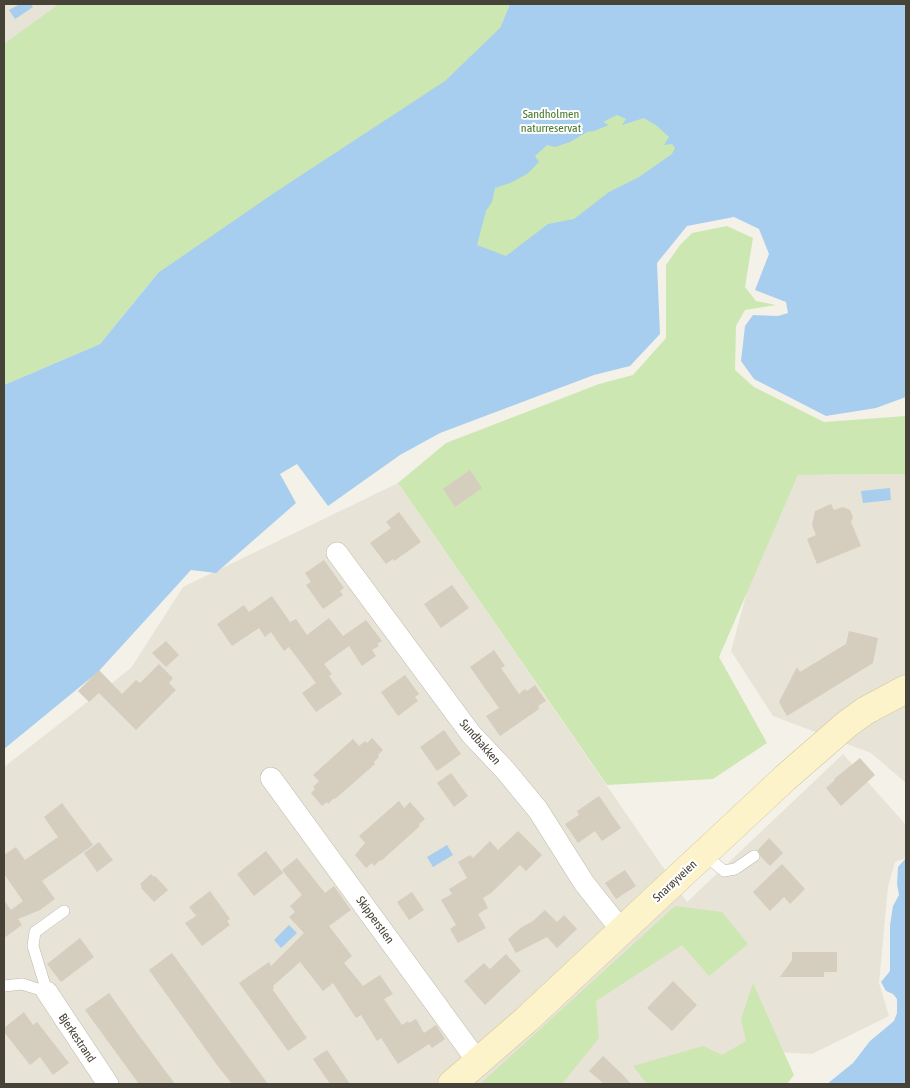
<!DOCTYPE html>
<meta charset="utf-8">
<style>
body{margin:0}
#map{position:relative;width:910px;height:1088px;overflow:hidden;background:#f4f1e9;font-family:"Asap Condensed",sans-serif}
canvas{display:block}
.frame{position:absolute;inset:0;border:5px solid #474237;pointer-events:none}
</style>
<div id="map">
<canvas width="910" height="1088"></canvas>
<div class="frame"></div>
</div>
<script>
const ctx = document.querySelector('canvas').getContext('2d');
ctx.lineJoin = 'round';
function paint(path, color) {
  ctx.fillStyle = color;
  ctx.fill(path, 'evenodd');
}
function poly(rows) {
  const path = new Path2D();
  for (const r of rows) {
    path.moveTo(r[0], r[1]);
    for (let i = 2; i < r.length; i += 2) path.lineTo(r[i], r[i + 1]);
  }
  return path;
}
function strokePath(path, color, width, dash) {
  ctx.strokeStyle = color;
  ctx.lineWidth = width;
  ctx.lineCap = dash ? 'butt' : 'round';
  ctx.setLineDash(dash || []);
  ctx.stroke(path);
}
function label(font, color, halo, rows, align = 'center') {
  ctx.font = font + ' "Asap Condensed",sans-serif';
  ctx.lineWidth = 4;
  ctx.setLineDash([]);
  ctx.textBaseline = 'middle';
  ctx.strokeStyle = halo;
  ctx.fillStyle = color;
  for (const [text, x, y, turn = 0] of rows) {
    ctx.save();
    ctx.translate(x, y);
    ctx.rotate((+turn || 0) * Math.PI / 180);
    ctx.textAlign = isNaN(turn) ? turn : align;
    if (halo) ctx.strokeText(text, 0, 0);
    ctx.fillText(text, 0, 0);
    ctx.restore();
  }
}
const residential = poly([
 [4,4,69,4,4,51],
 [906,474,906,783,871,753,773,716,731,651,748,588,798,475],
 [398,483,687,902,843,754,906,825,906,856,904,859,895,862,888,887,879,983,889,1016,812,1054,756,1051,716,1084,4,1084,4,767,131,668,183,587]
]);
const green = poly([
 [59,4,510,4,500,28,792,88,394,348,158,273,100,344,4,385,4,44],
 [727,226,753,238,745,287,756,301,776,305,745,310,736,326,735,370,754,387,824,422,906,416,906,474,798,475,719,657,767,743,713,779,607,785,398,483,446,443,599,384,633,375,666,338,666,265,680,245,692,233],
 [675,906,722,912,748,944,709,976,682,945,596,1001,599,1038,562,1084,480,1084],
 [753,983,794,1075,787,1084,647,1084,633,1066,703,1046,722,1055,746,1041,741,1019]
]);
const water = poly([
 [20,4,31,4,33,7,15,19,9,10],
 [510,4,906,4,906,397,876,408,826,416,754,379,741,361,745,326,753,315,778,316,788,313,786,302,755,290,769,254,759,229,734,217,687,226,657,263,660,334,630,366,594,375,440,433,400,455,328,506,297,464,280,474,296,503,216,573,191,570,98,672,4,749,4,385,100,344,158,273,274,193,445,81,500,28],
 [617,115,626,119,622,125,644,118,657,126,669,137,664,145,672,144,675,148,672,154,639,177,609,192,574,219,548,224,506,256,477,245,486,211,492,202,495,188,510,183,527,174,539,162,535,156,547,145,555,147,570,142,587,132,594,131,609,125,603,122],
 [890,488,891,500,863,503,861,491],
 [447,845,453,855,433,867,427,857],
 [906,858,906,1084,827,1084,853,1063,870,1041,894,1021,897,1013,897,999,893,994,886,991,881,982,890,971,890,925,893,906,899,895,897,884,898,867],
 [289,925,297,933,281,948,274,940]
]);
const building = poly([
 [470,470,482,488,455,507,443,489],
 [831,504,834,510,843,507,850,510,853,517,851,522,861,546,817,564,807,539,816,535,812,525,815,511],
 [399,512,421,542,394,561,393,559,386,564,370,543,391,528,386,522],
 [324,560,344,588,340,591,343,595,323,609,306,585,311,582,305,573],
 [452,585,469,608,441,628,424,604],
 [272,596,290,622,296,619,307,635,329,618,343,636,366,620,382,641,377,644,379,646,372,650,376,656,362,666,349,646,324,664,332,674,329,676,342,694,316,712,302,693,316,683,289,647,284,651,271,632,265,637,259,628,232,646,217,624,244,605,249,612],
 [849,631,878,638,873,663,787,716,779,702,797,667,800,672,846,644],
 [166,641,179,655,166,667,152,653],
 [494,650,505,666,501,668,519,694,525,689,527,691,535,685,546,701,538,706,539,709,500,736,486,716,499,708,470,667],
 [159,664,173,678,169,683,176,690,136,730,99,693,89,702,78,691,99,670,122,694,136,680,140,683],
 [405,675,419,694,415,697,418,701,398,716,381,692],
 [444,730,461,754,437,771,420,747],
 [372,738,383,750,378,755,379,757,374,762,375,764,335,799,334,798,328,804,327,802,322,806,311,793,315,789,313,787,319,781,313,775,353,739,359,746,365,741,367,743],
 [860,758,875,775,841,806,826,788,835,780,834,779],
 [451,773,468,796,454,807,437,783],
 [599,796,621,828,602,841,595,831,578,843,565,824,579,815,577,811],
 [399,801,404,808,410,802,425,819,419,824,420,826,381,861,380,860,374,866,372,863,366,868,355,855,365,843,359,836],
 [62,803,93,845,42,881,55,899,40,910,18,919,22,925,4,938,4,900,11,910,23,901,4,874,4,855,16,847,25,860,58,837,44,817],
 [518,831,542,855,526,871,520,865,491,893,483,898,488,908,478,914,486,928,458,943,450,929,456,925,441,900,452,894,449,889,467,878,458,862,470,855,473,858,490,841,498,850],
 [769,838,783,853,770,866,761,857,758,850],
 [99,842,113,860,97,872,84,853],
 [266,851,283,873,254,896,237,874],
 [297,858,325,893,334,886,351,910,329,926,352,956,344,963,363,986,380,975,393,994,384,999,402,1025,408,1021,409,1023,416,1019,424,1033,436,1025,445,1039,432,1048,429,1044,398,1064,381,1038,377,1041,361,1015,356,1018,333,983,323,991,300,962,273,986,274,988,273,990,307,1038,288,1051,239,983,269,962,271,966,304,933,289,917,295,912,290,906,302,895,282,870],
 [782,864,805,889,790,904,784,897,770,911,753,892],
 [625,870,636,886,616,899,605,883],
 [151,874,154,877,155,876,168,890,154,902,141,888,142,887,140,884],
 [210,891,230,919,227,921,230,925,202,946,185,923,196,916,189,907],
 [412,892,424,910,409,920,397,902],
 [545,910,557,922,564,915,577,929,557,948,547,937,516,953,508,939,522,927,533,921],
 [80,938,94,957,61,982,47,964],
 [792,952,837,952,837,972,824,972,824,977,780,977,792,960],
 [172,953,246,1054,268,1084,232,1084,217,1065,149,970],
 [506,954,521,971,485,1005,464,981,484,963,490,969],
 [673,981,697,1005,672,1031,647,1008],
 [109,993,138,1034,175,1084,139,1084,85,1010],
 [24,1012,33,1025,37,1022,69,1063,53,1075,40,1057,30,1065,4,1032,4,1028],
 [327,1050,350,1084,330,1084,313,1059],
 [603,1056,622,1074,631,1084,604,1084,589,1071]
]);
const lane = poly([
 [705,852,712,861,724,871,735,869,754,856],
 [4,986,22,984,47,992],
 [47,992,33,946,35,932,64,911]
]);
const street = poly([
 [337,553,471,734,505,770,538,810,584,883,622,931],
 [271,778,478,1062],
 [47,992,108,1084]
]);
const secondary = poly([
 [452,1084,526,1020,785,778,847,724,865,711,906,689]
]);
const parkNames = [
 ["Sandholmen",551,114],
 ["naturreservat",551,128]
];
const streetNames = [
 ["Sundbakken",480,742,49],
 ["Snarøyveien",675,881,-43],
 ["Skipperstien",375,920,54],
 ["Bjerkestrand",77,1038,56]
];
paint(residential, '#e8e3d7');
paint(green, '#cde7b3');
paint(water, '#a7ceee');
paint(building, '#d5cdbe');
strokePath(lane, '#bfb9ab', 12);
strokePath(street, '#bfb9ab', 22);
strokePath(secondary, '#d2c699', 29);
strokePath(lane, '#fff', 11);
strokePath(street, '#fff', 21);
strokePath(secondary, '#fdf3ca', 28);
label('12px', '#45782c', '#fff', parkNames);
label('12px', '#474237', '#fff', streetNames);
</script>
